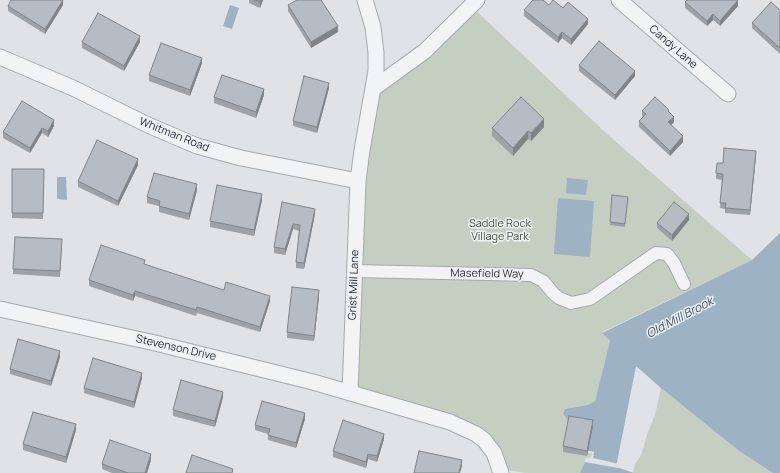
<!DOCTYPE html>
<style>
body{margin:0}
canvas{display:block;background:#dfe2e6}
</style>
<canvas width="780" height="473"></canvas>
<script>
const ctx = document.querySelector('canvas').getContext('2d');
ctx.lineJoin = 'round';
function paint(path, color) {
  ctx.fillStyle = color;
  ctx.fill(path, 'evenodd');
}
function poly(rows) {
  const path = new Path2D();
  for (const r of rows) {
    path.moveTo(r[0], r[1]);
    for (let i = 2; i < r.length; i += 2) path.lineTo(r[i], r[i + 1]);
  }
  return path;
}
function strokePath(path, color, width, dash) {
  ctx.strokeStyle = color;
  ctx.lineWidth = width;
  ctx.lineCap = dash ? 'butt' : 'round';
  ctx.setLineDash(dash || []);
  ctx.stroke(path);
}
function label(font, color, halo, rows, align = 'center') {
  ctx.font = font + ' Manrope,sans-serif';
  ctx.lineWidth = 3;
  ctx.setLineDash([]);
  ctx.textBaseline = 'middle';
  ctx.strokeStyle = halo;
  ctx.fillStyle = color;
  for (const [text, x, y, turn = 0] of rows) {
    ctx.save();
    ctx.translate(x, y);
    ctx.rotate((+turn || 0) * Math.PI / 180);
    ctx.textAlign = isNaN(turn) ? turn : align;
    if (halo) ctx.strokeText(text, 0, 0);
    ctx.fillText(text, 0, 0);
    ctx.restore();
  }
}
const green = poly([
 [471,6,607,134,752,260,602,332,610,341,595,401,588,405,565,409,593,426,588,451,594,452,593,458,585,462,580,473,526,473,500,469,484,440,350,393,355,271,374,88],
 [661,388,739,451,773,473,633,473,635,464,641,455,648,432,655,415]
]);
const water = poly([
 [230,5,239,8,232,29,223,26],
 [57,177,66,177,67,200,57,199],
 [567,178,588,180,586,195,566,193],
 [558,198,594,201,590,257,554,254],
 [780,233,780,473,773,473,739,451,661,388,636,366,616,467,634,473,580,473,585,462,593,458,594,452,588,451,569,421,563,414,565,409,588,405,595,401,610,341,602,333,752,260]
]);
const pier = poly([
 [588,451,594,452,593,458,619,464,618,468,585,462,585,459,591,457,592,453,588,453]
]);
const pedestrian = poly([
 [355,271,531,275,543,281,554,294,559,298,571,303,590,299,656,253,667,254,674,263,684,284]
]);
const minor = poly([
 [619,0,728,94],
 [0,57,73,88,148,125,197,146,241,158,358,181],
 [374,88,425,51,477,0],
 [0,309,155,343,313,382,450,422,476,434,484,440,494,453,501,473],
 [350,393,358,181,362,150,376,71,376,53,373,27,365,0]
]);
const wall = poly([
 [63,0,63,5,45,34,8,11,8,6],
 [249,0,263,0,260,8,249,3],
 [685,2,738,6,720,26,713,20,707,26,685,8],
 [288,5,338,32,311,48,288,11],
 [549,5,563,8,588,24,571,45,562,38,558,43,524,16,524,10],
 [780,10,780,54,752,28,752,23],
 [82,42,140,42,124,71,82,48],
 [202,63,190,96,149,81,149,75],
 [579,65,635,76,615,100,579,71],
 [329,88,317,133,293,126,293,121],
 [264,95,256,118,214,103,214,97],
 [642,111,669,113,674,122,671,125,683,142,670,156,639,127,639,121,643,117,642,116],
 [54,126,48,137,42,133,30,153,3,138,3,132],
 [544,127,531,141,528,139,513,156,492,136,492,128],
 [756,156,750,215,725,213,725,209,720,208,722,180,716,179,716,173,723,163],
 [138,165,118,206,78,187,78,181],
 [12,169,44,169,43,219,12,218],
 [197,190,189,220,159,212,159,206,147,203,147,197],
 [628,199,625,227,610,225,610,222],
 [262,200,254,236,210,227,210,221],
 [282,202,315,214,304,269,296,268,296,262,299,231,293,229,285,255,274,253,274,247],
 [689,220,672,241,657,228,657,223],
 [62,245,60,277,13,274,13,269],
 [145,265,224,290,270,301,260,332,197,313,196,316,135,296,133,301,89,286,89,280],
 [319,296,314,341,287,338,287,332],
 [60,357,51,386,10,374,10,369],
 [142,378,134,408,84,393,84,388],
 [223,397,215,427,173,416,173,410],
 [305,419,296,448,268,440,268,434,255,430,255,425],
 [593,426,587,456,563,452,563,446],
 [76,430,66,463,23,450,23,444],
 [384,439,377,462,368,459,366,468,333,457,333,451],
 [151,460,147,473,112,473,102,469,102,464]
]);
const shadedWall = poly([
 [63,0,63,5,45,34,45,29],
 [261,0,263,0,260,8,260,2],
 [738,0,738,6,720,26,720,21],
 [713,14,713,20,707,26,707,21],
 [588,19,588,24,571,45,571,39],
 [338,26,338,32,311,48,311,42],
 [562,32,562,38,558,43,558,37],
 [140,36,140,42,124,71,124,66],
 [202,58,202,63,190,96,190,90],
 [635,71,635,76,615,100,615,95],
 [329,83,329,88,317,133,317,127],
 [264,89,264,95,256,118,256,112],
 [674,117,674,122,668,128,668,122],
 [544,119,544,127,531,141,531,133],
 [54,120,54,126,48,137,48,131],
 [42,128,42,133,30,153,30,148],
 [528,131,528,139,513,156,513,148],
 [683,136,683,142,670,156,670,151],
 [756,151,756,156,750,215,750,210],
 [138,159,138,165,118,206,118,201],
 [197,184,197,190,189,220,189,214],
 [262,194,262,200,254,236,254,230],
 [315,209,315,214,304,269,304,263],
 [689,214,689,220,672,241,672,235],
 [293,224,293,229,285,255,285,249],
 [319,290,319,296,314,341,314,336],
 [135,291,135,296,133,301,133,295],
 [270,296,270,301,260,332,260,327],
 [60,351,60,357,51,386,51,381],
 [142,373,142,378,134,408,134,402],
 [223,392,223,397,215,427,215,421],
 [305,413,305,419,296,448,296,443],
 [593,420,593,426,587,456,587,451],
 [76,424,76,430,66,463,66,457],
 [384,434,384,439,377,462,377,456],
 [151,454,151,460,147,473,145,473],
 [368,454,368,459,366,468,366,462],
 [462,460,462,466,460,473,459,473]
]);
const building = poly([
 [11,0,63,0,45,29,8,6,11,0],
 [255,0,261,0,260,2,255,0],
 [297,0,321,0,338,26,311,42,288,5,297,0],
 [533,0,543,0,549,5,553,0,563,8,568,2,588,19,571,39,562,32,558,37,524,10,533,0],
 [687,0,738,0,720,21,713,14,707,21,685,2,687,0],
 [771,2,780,10,780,48,752,23,771,2],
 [98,13,140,36,124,66,82,42,98,13],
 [599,41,635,71,615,95,579,65,599,41],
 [161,43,202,58,190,90,149,75,161,43],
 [222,75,264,89,256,112,214,97,222,75],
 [304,76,329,83,317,127,293,121,304,76],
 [521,97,544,119,531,133,528,131,513,148,492,128,521,97],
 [655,97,669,110,668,111,674,117,668,122,683,136,670,151,639,121,646,114,642,111,655,97],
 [22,101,54,120,48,131,42,128,30,148,3,132,22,101],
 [97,140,138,159,118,201,78,181,97,140],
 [724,148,756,151,750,210,725,208,726,203,720,203,723,174,716,173,717,163,723,163,724,148],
 [12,169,44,169,43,213,12,213,12,169],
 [154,173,197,184,189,214,159,206,160,201,147,197,154,173],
 [217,185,262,194,254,230,210,221,217,185],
 [612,195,628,197,625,224,610,222,612,195],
 [282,202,315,209,304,263,296,262,300,225,293,224,285,249,274,247,282,202],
 [674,202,689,214,672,235,657,223,674,202],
 [15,237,62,239,60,271,13,269,15,237],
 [101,245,145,260,144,264,224,290,226,282,270,296,260,327,197,307,196,310,135,291,133,295,89,280,101,245],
 [292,287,319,290,314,336,287,332,292,287],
 [18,339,60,351,51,381,10,369,18,339],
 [93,358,142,373,134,402,84,388,93,358],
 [181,380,223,392,215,421,173,410,181,380],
 [262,401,305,413,296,443,268,435,270,429,255,425,262,401],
 [33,412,76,424,66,457,23,444,33,412],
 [569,416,593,420,587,451,563,446,569,416],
 [343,420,384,434,377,456,368,454,366,462,333,451,343,420],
 [110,440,151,454,145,473,128,473,102,464,110,440],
 [419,451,462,460,459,473,414,473,419,451],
 [192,455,233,469,232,473,186,473,192,455]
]);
const streetNames = [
 ["Candy Lane",673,47,41],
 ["Whitman Road",174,135,22],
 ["Masefield Way",487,274,1],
 ["Grist Mill Lane",354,285,-88],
 ["Stevenson Drive",176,348,13]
];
const parkNames = [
 ["Saddle Rock",500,224],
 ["Village Park",500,237]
];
const waterNames = [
 ["Old Mill Brook",680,318,-28]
];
paint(green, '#c5cfc1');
paint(water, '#9db2c3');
paint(pier, '#dfe2e6');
strokePath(pedestrian, '#a5a9b0', 14);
strokePath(minor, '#a5a9b0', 17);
strokePath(pedestrian, '#f1f3f5', 12);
strokePath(minor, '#f1f3f5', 15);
paint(wall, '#9da2a8');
paint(shadedWall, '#7f8488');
paint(building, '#b6bcc3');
strokePath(building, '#7f8488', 1);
label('11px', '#29313c', '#eef1f4', streetNames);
label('11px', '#405638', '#eef1f4', parkNames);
label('italic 12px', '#38526b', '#eef1f4', waterNames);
</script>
